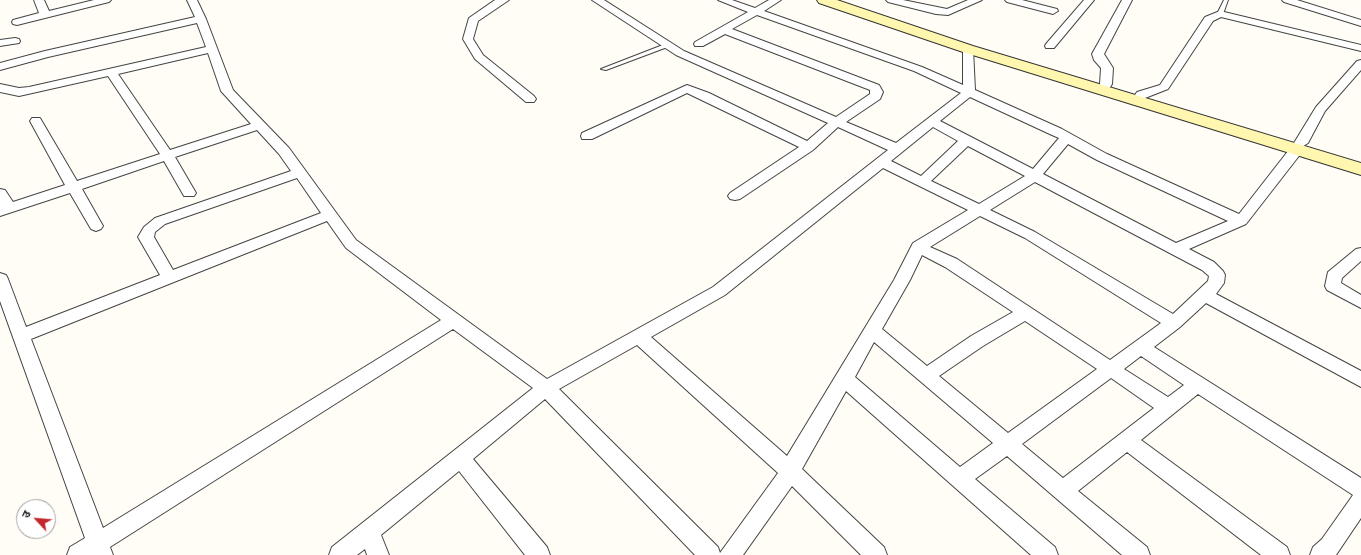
<!DOCTYPE html>
<meta charset="utf-8">
<style>
body{margin:0}
#map{position:relative;width:1361px;height:555px;overflow:hidden;background:#fffdf5;font-family:"Crimson Pro","Noto Sans Devanagari",serif}
canvas{display:block}
.north{position:absolute;left:16px;top:499px;width:40px;height:40px;box-sizing:border-box;background:#fff;border:1px solid #a0a0a0;border-radius:50%;rotate:296deg;font-size:11px;font-weight:700;line-height:16px;text-align:center;color:#111}
.north::after{content:'';display:block;margin:auto;width:14px;height:18px;background:#c4262e;clip-path:polygon(50% 0,100% 100%,50% 72%,0 100%)}
</style>
<div id="map">
<canvas width="1361" height="555"></canvas>
<div class="north">उ</div>
</div>
<script>
const ctx = document.querySelector('canvas').getContext('2d');
ctx.lineJoin = 'round';
function poly(rows) {
  const path = new Path2D();
  for (const r of rows) {
    path.moveTo(r[0], r[1]);
    for (let i = 2; i < r.length; i += 2) path.lineTo(r[i], r[i + 1]);
  }
  return path;
}
function strokePath(path, color, width, dash) {
  ctx.strokeStyle = color;
  ctx.lineWidth = width;
  ctx.lineCap = dash ? 'butt' : 'round';
  ctx.setLineDash(dash || []);
  ctx.stroke(path);
}
function paint(path, color) {
  ctx.fillStyle = color;
  ctx.fill(path, 'evenodd');
}
const lane = poly([
 [1224,0,1228,0,1223,14,1218,15,1217,14,1224,0],
 [668,43,670,44,670,46,606,70,601,69,668,43]
]);
const street = poly([
 [34,0,44,0,49,11,94,0,111,0,109,2,17,25,13,24,12,22,13,20,39,13,34,0],
 [187,0,197,0,206,19,233,90,289,148,356,240,547,379,713,287,888,150,838,127,813,150,740,199,735,200,730,199,728,196,730,193,799,147,687,93,592,139,582,139,581,136,582,133,687,85,709,93,807,141,828,123,676,55,592,0,604,0,684,51,836,117,870,94,870,90,725,34,703,46,695,46,694,44,695,42,748,12,718,0,732,0,755,8,769,0,781,0,764,11,922,67,963,85,963,49,964,47,972,47,973,49,975,90,1062,129,1107,154,1239,214,1292,146,1296,145,1294,143,1316,107,1357,61,1361,60,1361,70,1325,111,1308,143,1302,147,1304,149,1302,152,1246,224,1189,249,1214,262,1223,271,1225,275,1224,283,1216,294,1361,371,1361,387,1206,303,1180,327,1154,347,1361,478,1361,518,1336,555,1310,555,1313,547,1322,539,1353,495,1198,394,1141,440,1287,547,1290,555,1261,555,1127,452,1078,491,1147,547,1150,555,1122,555,1007,456,975,479,1055,547,1058,555,1031,555,846,391,802,469,884,547,887,555,861,555,792,486,743,555,695,555,545,399,473,459,547,547,550,555,525,555,459,471,381,535,389,555,367,555,365,549,357,555,329,555,332,547,533,388,453,329,110,547,113,555,67,555,70,547,85,538,0,301,0,273,6,275,8,279,26,327,160,275,138,237,144,227,155,218,291,171,279,154,257,130,175,157,196,193,194,196,184,196,164,161,82,189,103,226,101,229,96,231,91,229,70,193,0,216,0,189,5,190,13,202,65,185,30,121,32,118,40,118,77,181,160,154,108,76,19,96,0,92,0,84,19,88,29,87,206,47,197,23,48,57,0,70,0,63,45,51,195,17,187,0],
 [757,15,914,71,961,93,896,143,846,122,880,99,883,92,879,85,732,29,757,15],
 [208,53,221,91,251,124,170,150,118,74,208,53],
 [970,97,1052,135,1059,138,1033,169,940,121,970,97],
 [933,127,958,141,921,176,891,161,933,127],
 [1068,144,1097,160,1228,221,1176,243,1043,174,1068,144],
 [968,146,1025,176,979,204,931,181,968,146],
 [883,168,968,210,913,243,894,280,787,456,651,337,725,295,883,168],
 [297,178,321,213,173,270,154,237,155,232,165,224,297,178],
 [1035,182,1202,270,1209,276,1208,281,1173,314,1035,232,990,210,1035,182],
 [980,216,1025,238,1161,323,1110,360,957,259,930,247,980,216],
 [327,221,346,248,441,320,103,528,31,339,327,221],
 [922,255,945,267,1013,312,971,336,927,366,882,329,910,280,922,255],
 [1025,321,1097,369,1008,433,939,376,983,346,1025,321],
 [874,342,920,381,993,443,960,467,855,377,874,342],
 [637,345,778,473,720,553,718,547,559,389,637,345],
 [1141,356,1184,385,1168,397,1124,369,1141,356],
 [1111,378,1154,408,1063,478,1022,444,1111,378],
 [495,0,509,0,478,21,473,39,483,55,534,96,536,99,534,102,526,102,475,59,463,39,469,18,495,0],
 [886,0,903,0,947,9,968,0,982,0,948,15,936,14,888,2,886,0],
 [1005,0,1022,0,1057,9,1058,11,1053,14,1007,2,1005,0],
 [1084,0,1094,0,1054,48,1046,48,1045,46,1046,44,1084,0],
 [1122,0,1132,0,1104,54,1113,68,1112,84,1107,92,1103,93,1097,89,1100,84,1101,68,1094,60,1092,54,1122,0],
 [1282,0,1297,0,1361,20,1361,26,1284,2,1282,0],
 [1220,11,1361,45,1361,51,1221,17,1213,21,1168,89,1145,98,1137,98,1135,95,1137,92,1160,85,1205,17,1220,11],
 [15,38,19,39,20,41,19,43,0,46,0,40,15,38],
 [1361,248,1361,261,1342,278,1341,283,1361,295,1361,308,1327,290,1325,286,1328,272,1356,249,1361,248]
]);
const secondary = poly([
 [817,0,837,0,973,46,1361,163,1361,175,963,52,819,3,817,0]
]);
strokePath(lane, '#444', 2);
strokePath(street, '#444', 2);
strokePath(secondary, '#333', 2);
paint(lane, '#fff');
paint(street, '#fff');
paint(secondary, '#fff6b0');
</script>
